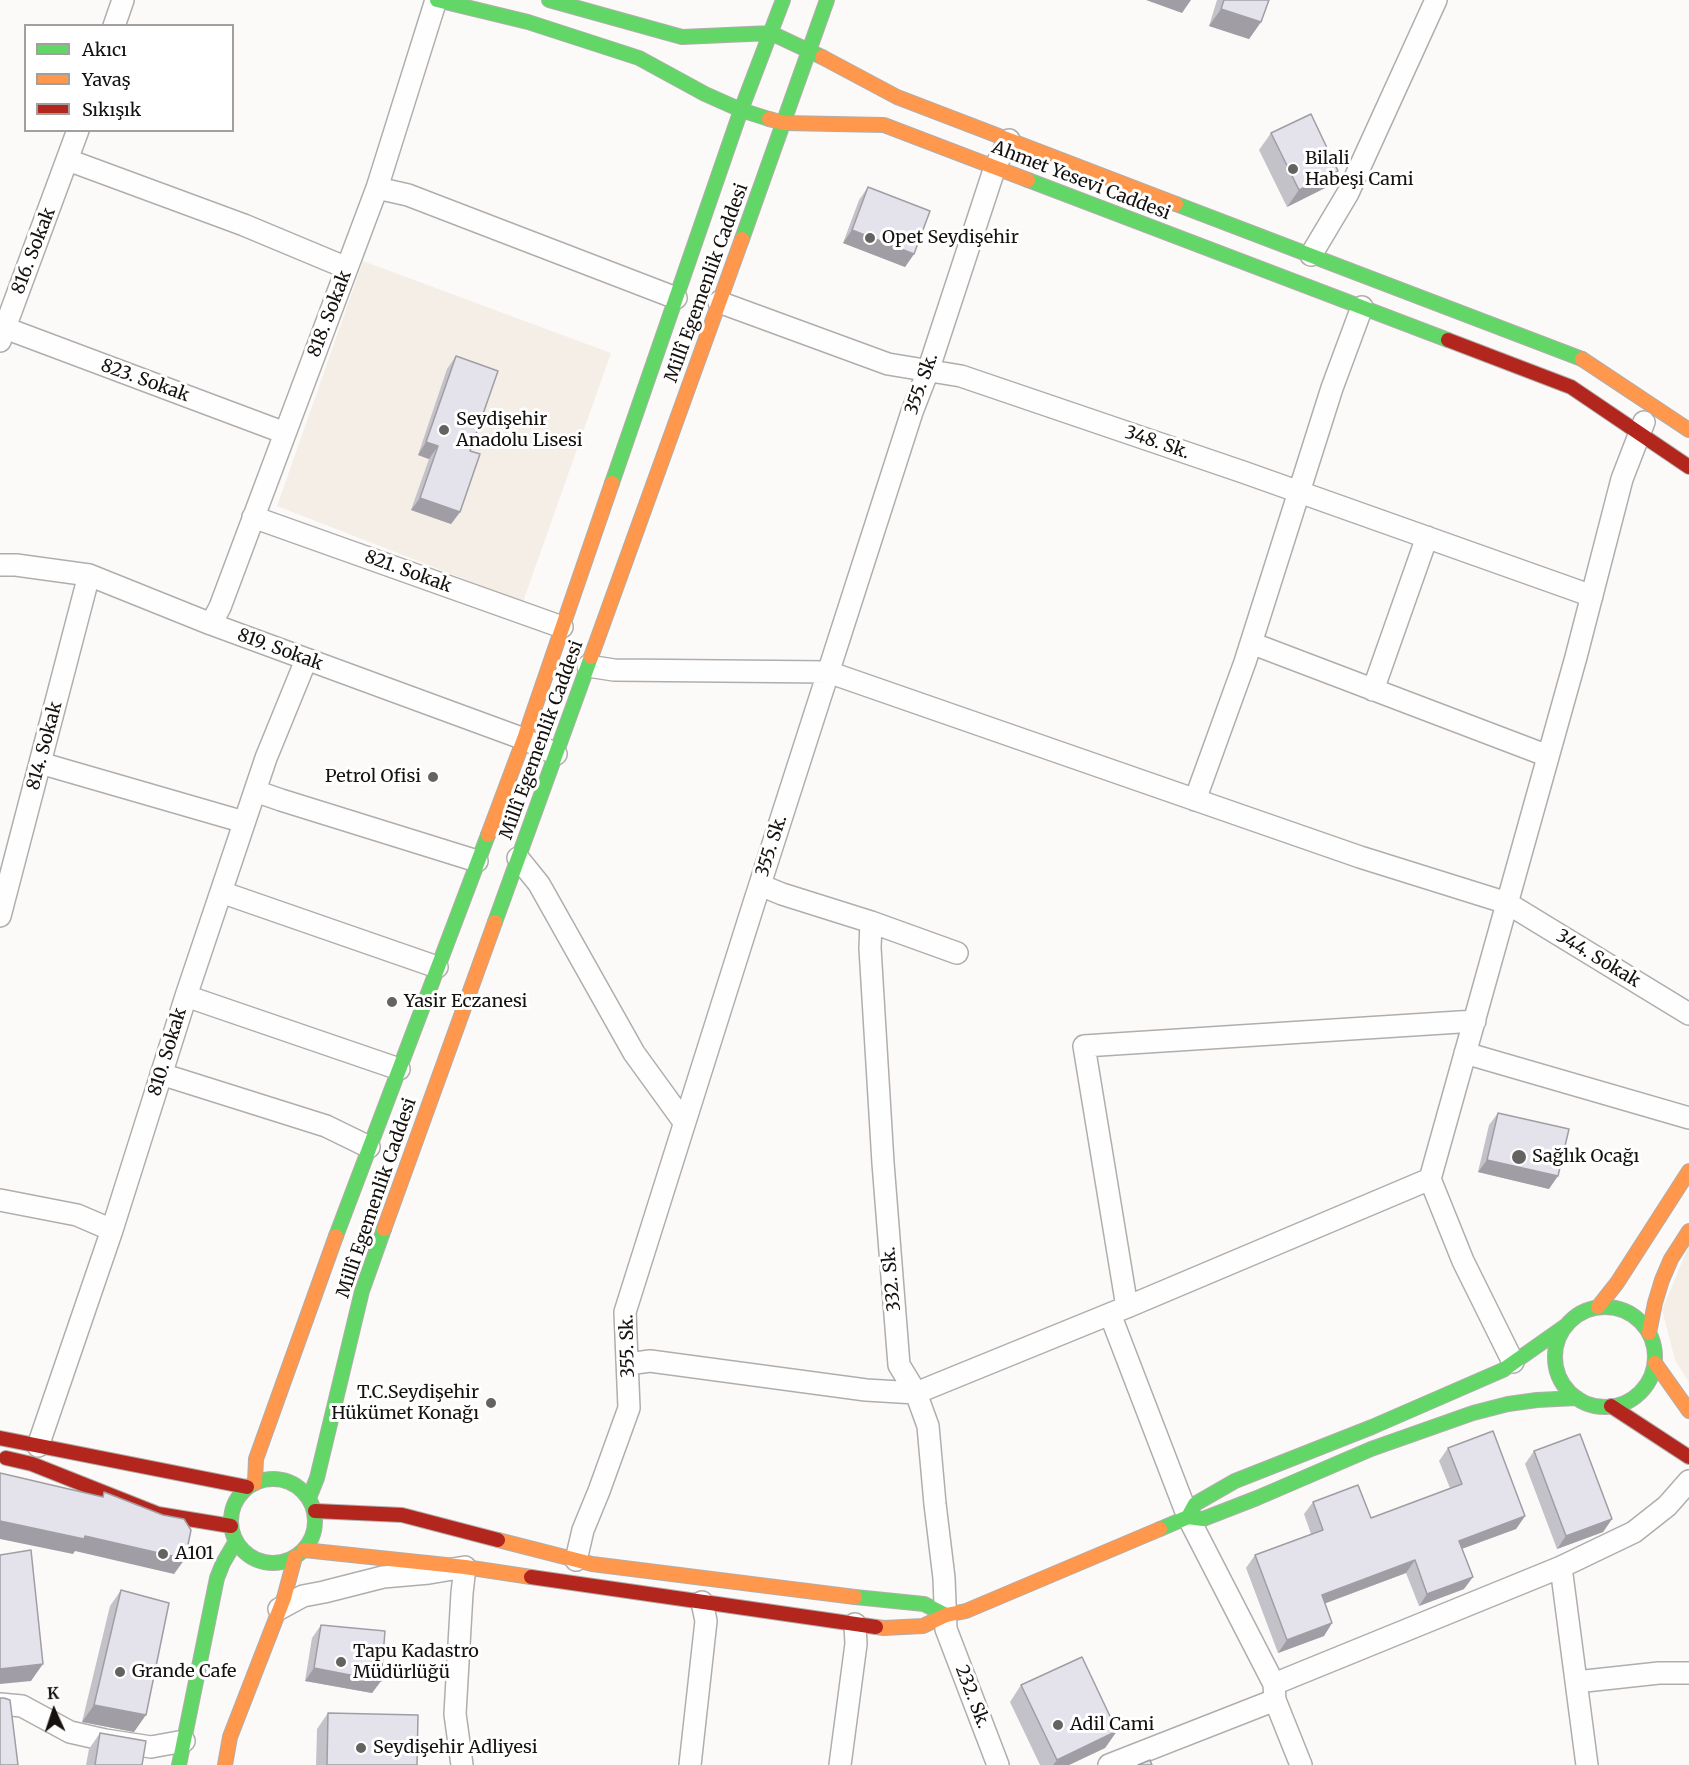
<!DOCTYPE html>
<meta charset="utf-8">
<style>
body{margin:0}
#map{position:relative;width:1689px;height:1765px;overflow:hidden;background:#fcfaf8;font-family:Merriweather,serif}
canvas{display:block}
.legend{position:absolute;left:24px;top:24px;width:210px;height:108px;box-sizing:border-box;background:#fff;border:2px solid #a1a09f;margin:0;padding:8px 10px;list-style:none;font-size:18px;color:#14110f}
.legend li{display:flex;align-items:center;gap:12px;height:30px}
.legend b{width:30px;border:2px solid #a1a09f}
.north{position:absolute;left:24px;top:1681px;width:60px;height:60px;-webkit-text-stroke:4px #fff;paint-order:stroke;rotate:357deg;font-size:16px;font-weight:700;line-height:24px;text-align:center;color:#14110f}
.north::after{content:'';display:block;margin:auto;width:21px;height:27px;background:#14110f;clip-path:polygon(50% 0,100% 100%,50% 72%,0 100%)}
</style>
<div id="map">
<canvas width="1689" height="1765"></canvas>
<ul class="legend">
<li><b style="height:8px;background:#63d668"></b>Akıcı</li>
<li><b style="height:8px;background:#ff974d"></b>Yavaş</li>
<li><b style="height:8px;background:#b3261e"></b>Sıkışık</li>
</ul>
<div class="north">K</div>
</div>
<script>
const ctx = document.querySelector('canvas').getContext('2d');
ctx.lineJoin = 'round';
function paint(path, color) {
  ctx.fillStyle = color;
  ctx.fill(path, 'evenodd');
}
function poly(rows) {
  const path = new Path2D();
  for (const r of rows) {
    if (r.length === 3) {
      path.moveTo(r[0] + r[2], r[1]);
      path.arc(r[0], r[1], r[2], 0, 2 * Math.PI);
      continue;
    }
    path.moveTo(r[0], r[1]);
    for (let i = 2; i < r.length; i += 2) path.lineTo(r[i], r[i + 1]);
  }
  return path;
}
function strokePath(path, color, width, dash) {
  ctx.strokeStyle = color;
  ctx.lineWidth = width;
  ctx.lineCap = dash ? 'butt' : 'round';
  ctx.setLineDash(dash || []);
  ctx.stroke(path);
}
function label(font, color, halo, rows, align = 'center') {
  ctx.font = font + ' Merriweather,serif';
  ctx.lineWidth = 6;
  ctx.setLineDash([]);
  ctx.textBaseline = 'middle';
  ctx.strokeStyle = halo;
  ctx.fillStyle = color;
  for (const [text, x, y, turn = 0] of rows) {
    ctx.save();
    ctx.translate(x, y);
    ctx.rotate((+turn || 0) * Math.PI / 180);
    ctx.textAlign = isNaN(turn) ? turn : align;
    if (halo) ctx.strokeText(text, 0, 0);
    ctx.fillText(text, 0, 0);
    ctx.restore();
  }
}
const built = poly([
 [363,261,611,353,523,602,277,506],
 [1689,1245,1689,1382,1675,1360,1662,1310]
]);
const street = poly([
 [114,26,123,0],
 [68,160,244,225,347,268],
 [377,188,408,195,676,298],
 [1311,255,1348,193,1436,0],
 [719,302,888,364,961,376,1243,472,1592,596],
 [5,328,285,433],
 [0,341,78,130],
 [253,517,562,627],
 [0,565,16,565,89,575,211,624,524,739,556,754],
 [211,624,220,607,377,188,436,0],
 [1251,643,1548,756],
 [588,666,614,670,828,672,1360,857,1507,903,1689,1014],
 [1373,690,1427,537],
 [40,763,244,822],
 [255,791,281,800,477,861],
 [1195,800,1245,662,1332,388,1362,307],
 [518,858,539,884,634,1053,684,1122],
 [760,885,782,894,871,922,957,953],
 [221,892,437,967],
 [0,916,89,575],
 [871,922,870,948,883,1163,899,1365,916,1393,928,1426,935,1504,944,1578,946,1629,998,1765],
 [186,996,399,1069],
 [1465,1053,1689,1118],
 [161,1074,326,1126,369,1147],
 [0,1200,77,1215,112,1230],
 [1127,1307,1084,1046,1475,1021],
 [1110,1314,1188,1517,1274,1684,1561,1567,1634,1532,1667,1506,1689,1481],
 [1513,1362,1463,1261,1430,1179,1576,657,1622,479,1644,422],
 [628,1364,650,1361,866,1390,916,1393,1127,1307,1430,1179],
 [38,1446,112,1230,186,996,266,758,306,660],
 [576,1560,583,1530,599,1491,629,1408,625,1312,754,903,912,412,928,371,995,167,1009,140],
 [1561,1567,1587,1765],
 [279,1609,303,1596,324,1592,383,1577,429,1573,465,1567,462,1593,455,1714,462,1765],
 [1576,1682,1659,1673,1689,1673],
 [1275,1700,1301,1765],
 [0,1704,22,1706,70,1732,105,1740,151,1747,184,1741],
 [690,1765,706,1621,702,1602],
 [840,1765,856,1644,855,1624],
 [1109,1765,1275,1700,1274,1684]
]);
const fast = poly([
 [437,0,528,22,639,58,705,94,741,110,769,119],
 [549,0,682,37,771,33,822,57],
 [1028,180,1448,340],
 [1176,204,1582,359],
 [742,239,827,0],
 [612,483,741,110,783,0],
 [495,922,591,657],
 [336,1236,488,835],
 [1605,1357,50],
 [273,1521,42],
 [309,1498,317,1478,362,1291,384,1229],
 [1189,1515,1195,1504,1235,1481,1372,1427,1503,1370,1564,1327],
 [1160,1529,1188,1517,1203,1519,1257,1498,1371,1449,1473,1413,1508,1404,1537,1400,1577,1398],
 [855,1597,924,1604,946,1615],
 [179,1765,217,1578,223,1563,236,1541]
]);
const slow = poly([
 [822,57,897,97,1176,204],
 [769,119,784,123,884,125,1028,180],
 [1582,359,1689,430],
 [591,657,742,239],
 [488,835,524,739,612,483],
 [384,1229,495,922],
 [1598,1307,1617,1283,1689,1171],
 [1649,1333,1655,1303,1662,1280,1671,1259,1689,1231],
 [1655,1363,1689,1411],
 [255,1483,256,1459,336,1236],
 [498,1540,592,1564,855,1597],
 [304,1550,465,1567,531,1577],
 [876,1627,884,1628,923,1626,946,1615,966,1611,1160,1529],
 [225,1765,230,1737,284,1598,295,1557]
]);
const jam = poly([
 [1448,340,1571,387,1689,467],
 [1611,1406,1689,1457],
 [0,1438,247,1487],
 [6,1458,32,1464,158,1514,231,1526],
 [315,1511,402,1515,498,1540],
 [531,1577,876,1627]
]);
const wall = poly([
 [1217,0,1269,0,1261,22,1249,39,1209,26],
 [1271,133,1327,187,1287,207,1259,150],
 [868,187,914,254,905,267,843,243,859,200],
 [456,356,470,451,460,512,451,524,411,510,429,459,418,455,447,369],
 [1498,1113,1549,1189,1478,1172,1489,1125],
 [1448,1448,1525,1516,1516,1529,1462,1549,1464,1589,1419,1606,1406,1573,1325,1603,1332,1623,1324,1636,1278,1653,1246,1568,1255,1555,1311,1534,1304,1514,1313,1502,1371,1518,1450,1488,1439,1461],
 [1534,1451,1612,1519,1603,1532,1557,1549,1525,1464],
 [121,1590,134,1732,82,1722,110,1606],
 [321,1625,381,1681,372,1693,305,1681,312,1638],
 [1021,1685,1117,1731,1105,1748,1069,1765,1040,1765,1010,1702],
 [328,1713,417,1765,316,1765,317,1729],
 [100,1733,142,1765,86,1765,89,1749]
]);
const shadedWall = poly([
 [1146,0,1191,0,1182,13],
 [1221,9,1261,22,1249,39,1209,26],
 [1338,171,1327,187,1287,207,1299,190],
 [852,230,914,254,905,267,843,243],
 [426,442,438,446,429,459,418,455],
 [420,498,460,512,451,524,411,510],
 [1487,1160,1558,1176,1549,1189,1478,1172],
 [1525,1516,1516,1529,1450,1553,1459,1541],
 [1612,1519,1603,1532,1557,1549,1566,1536],
 [0,1521,85,1536,185,1559,174,1574,75,1551,73,1554,0,1539],
 [1415,1560,1406,1573,1313,1608,1322,1595],
 [1473,1577,1464,1589,1419,1606,1427,1594],
 [1332,1623,1324,1636,1278,1653,1287,1640],
 [43,1664,31,1681,0,1684,0,1669],
 [314,1668,381,1681,372,1693,305,1681],
 [94,1705,146,1715,134,1732,82,1722],
 [1117,1731,1105,1748,1069,1765,1053,1765,1057,1760]
]);
const building = poly([
 [1224,0,1269,0,1261,22,1221,9,1224,0],
 [1311,114,1338,171,1299,190,1271,133,1311,114],
 [868,187,930,211,914,254,852,230,868,187],
 [456,356,498,371,470,451,480,454,460,512,420,498,438,446,426,442,456,356],
 [1498,1113,1569,1129,1558,1176,1487,1160,1498,1113],
 [1493,1431,1525,1516,1459,1541,1473,1577,1427,1594,1415,1560,1322,1595,1332,1623,1287,1640,1255,1555,1323,1530,1313,1502,1358,1485,1371,1518,1462,1484,1448,1448,1493,1431],
 [1580,1434,1612,1519,1566,1536,1534,1451,1580,1434],
 [0,1473,103,1497,104,1492,163,1515,184,1519,191,1530,185,1559,85,1536,84,1539,0,1521,0,1473],
 [31,1550,43,1664,0,1669,0,1555,31,1550],
 [121,1590,169,1603,146,1715,94,1705,121,1590],
 [321,1625,385,1631,381,1681,314,1668,321,1625],
 [1082,1657,1117,1731,1057,1760,1021,1685,1082,1657],
 [0,1698,4,1698,10,1700,18,1765,0,1765,0,1698],
 [328,1713,418,1715,417,1765,327,1765,328,1713],
 [100,1733,146,1741,142,1765,95,1765,100,1733],
 [1150,1760,1152,1765,1138,1765,1150,1760]
]);
const markers = [
 [1293,169,6,"#656361"],
 [870,238,6,"#656361"],
 [444,430,6,"#656361"],
 [433,777,6,"#656361"],
 [392,1002,6,"#656361"],
 [1519,1157,8,"#656361"],
 [491,1403,6,"#656361"],
 [163,1554,6,"#656361"],
 [341,1662,6,"#656361"],
 [120,1672,6,"#656361"],
 [1058,1725,6,"#656361"],
 [361,1748,6,"#656361"]
];
const poiNames = [
 ["Bilali",1305,159],
 ["Habeşi Cami",1305,180],
 ["Opet Seydişehir",882,238],
 ["Seydişehir",456,420],
 ["Anadolu Lisesi",456,441],
 ["Petrol Ofisi",421,777,"right"],
 ["Yasir Eczanesi",404,1002],
 ["Sağlık Ocağı",1532,1157],
 ["T.C.Seydişehir",479,1393,"right"],
 ["Hükümet Konağı",479,1414,"right"],
 ["A101",175,1554],
 ["Tapu Kadastro",353,1652],
 ["Müdürlüğü",353,1673],
 ["Grande Cafe",132,1672],
 ["Adil Cami",1070,1725],
 ["Seydişehir Adliyesi",373,1748]
];
const streetNames = [
 ["Ahmet Yesevi Caddesi",1081,181,21],
 ["816. Sokak",34,251,-69],
 ["Millî Egemenlik Caddesi",707,283,-70],
 ["818. Sokak",330,314,-69],
 ["823. Sokak",145,381,20],
 ["355. Sk.",922,384,-70],
 ["348. Sk.",1157,443,19],
 ["821. Sokak",408,572,20],
 ["819. Sokak",280,650,20],
 ["Millî Egemenlik Caddesi",542,740,-70],
 ["814. Sokak",45,746,-75],
 ["355. Sk.",772,846,-72],
 ["344. Sokak",1598,959,31],
 ["810. Sokak",168,1052,-73],
 ["Millî Egemenlik Caddesi",377,1198,-71],
 ["332. Sk.",892,1279,-95],
 ["355. Sk.",628,1346,-91],
 ["232. Sk.",972,1697,69]
];
paint(built, '#f5eee6');
strokePath(street, '#b0aeac', 24);
strokePath(fast, '#b0aeac', 16);
strokePath(slow, '#b0aeac', 16);
strokePath(jam, '#b0aeac', 16);
strokePath(street, '#fffefe', 21);
strokePath(fast, '#63d668', 14);
strokePath(slow, '#ff974d', 14);
strokePath(jam, '#b3261e', 14);
paint(wall, '#c4c2c9');
paint(shadedWall, '#a09ea4');
paint(building, '#e4e2ea');
strokePath(building, '#a09ea4', 1.5);
for (const [x, y, r, color] of markers) {
  const dot = new Path2D();
  dot.arc(x, y, r, 0, 2 * Math.PI);
  ctx.fillStyle = color;
  ctx.fill(dot);
  strokePath(dot, '#fff', 2);
}
label('18px', '#14110f', '#fff', poiNames, 'left');
label('18px', '#14110f', '#fff', streetNames);
</script>
